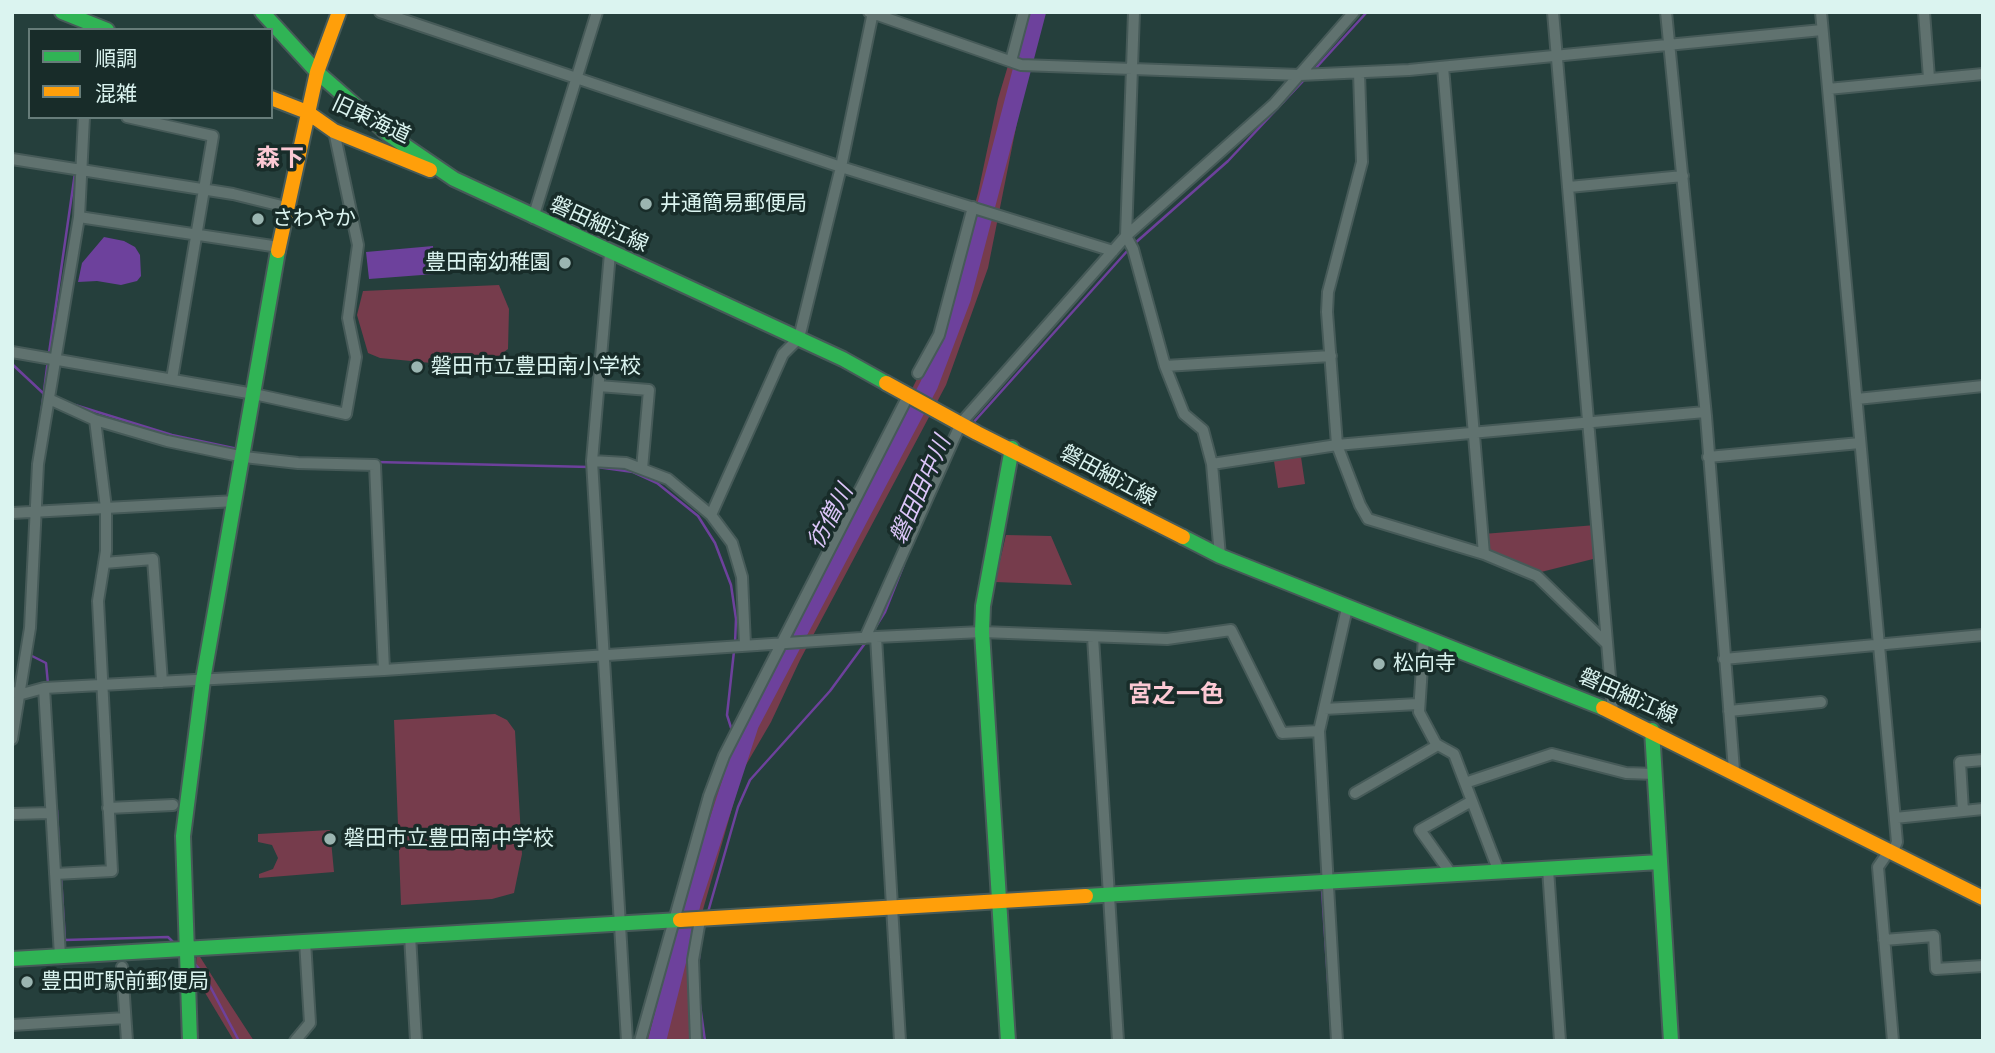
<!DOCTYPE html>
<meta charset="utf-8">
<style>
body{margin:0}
#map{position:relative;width:1995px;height:1053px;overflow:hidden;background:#253f3c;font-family:"Open Sans","Noto Sans JP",sans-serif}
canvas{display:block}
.frame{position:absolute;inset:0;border:14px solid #dbf4f0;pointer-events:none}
.legend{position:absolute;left:28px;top:28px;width:245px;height:91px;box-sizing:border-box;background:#182c29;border:2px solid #667c79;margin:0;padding:9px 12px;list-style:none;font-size:21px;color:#dbf4f0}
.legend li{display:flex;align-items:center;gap:14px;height:35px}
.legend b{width:35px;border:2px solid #667c79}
</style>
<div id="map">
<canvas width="1995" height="1053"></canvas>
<div class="frame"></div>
<ul class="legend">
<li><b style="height:9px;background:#30b455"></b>順調</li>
<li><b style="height:9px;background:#ff9f0a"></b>混雑</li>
</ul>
</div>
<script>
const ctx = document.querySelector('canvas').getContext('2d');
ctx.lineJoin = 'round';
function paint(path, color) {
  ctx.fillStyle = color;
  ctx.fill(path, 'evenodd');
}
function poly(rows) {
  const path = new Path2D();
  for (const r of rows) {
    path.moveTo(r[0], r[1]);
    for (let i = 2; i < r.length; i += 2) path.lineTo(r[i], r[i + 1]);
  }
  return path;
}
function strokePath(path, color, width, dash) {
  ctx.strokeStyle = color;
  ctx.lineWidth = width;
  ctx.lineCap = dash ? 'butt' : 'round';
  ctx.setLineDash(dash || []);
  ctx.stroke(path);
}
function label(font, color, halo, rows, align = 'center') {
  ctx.font = font + ' "Open Sans","Noto Sans JP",sans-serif';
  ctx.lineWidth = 7;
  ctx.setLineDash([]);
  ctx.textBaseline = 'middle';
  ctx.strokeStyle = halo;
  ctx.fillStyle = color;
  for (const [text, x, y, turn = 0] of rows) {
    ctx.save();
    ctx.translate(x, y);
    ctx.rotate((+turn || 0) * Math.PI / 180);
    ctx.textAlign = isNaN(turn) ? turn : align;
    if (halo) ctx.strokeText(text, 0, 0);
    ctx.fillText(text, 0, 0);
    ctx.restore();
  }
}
const green = poly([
 [1024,12,1043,12,1029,62,988,268,946,385,800,660,771,722,743,770,700,920,693,1041,647,1041,697,864,713,786,939,335,978,193,998,99],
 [499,285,509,309,508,349,483,368,380,358,368,353,357,315,363,291],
 [1301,457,1305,484,1278,488,1274,461],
 [1596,525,1593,559,1533,574,1484,554,1483,534],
 [1006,535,1051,536,1072,585,995,582],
 [495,714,507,720,515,731,522,854,514,893,492,899,401,905,394,720],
 [330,830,334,872,259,878,259,874,273,869,278,858,272,845,258,842,258,834],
 [197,952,226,998,254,1041,234,1041,195,976]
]);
const water = poly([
 [104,237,124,241,135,247,140,255,141,276,137,281,121,285,97,281,78,282,82,263],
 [433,246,435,274,369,279,366,252]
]);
const stream = poly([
 [1315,69,1367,12],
 [1134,244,1228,161,1305,79],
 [49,353,75,173],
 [12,364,43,393],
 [75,405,172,435,238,449],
 [972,424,1129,249],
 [39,430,48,360],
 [376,462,590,467],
 [597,467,633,472,657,483,698,516,715,543,731,585,736,619,735,644],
 [875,628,885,612,904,564],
 [30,655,46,663,48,684],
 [733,734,727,715,734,651],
 [737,739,744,747],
 [57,810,60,869],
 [61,876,65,940,168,937,176,945],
 [1322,890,1332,1041],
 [708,912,738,807,750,780,830,691,866,642],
 [193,962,203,973,239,1041],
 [698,967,700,949],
 [699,998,705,1041]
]);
const river = poly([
 [657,1041,692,902,750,724,929,385,962,298,1037,12]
]);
const street = poly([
 [380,12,841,167,1113,251],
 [869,12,1021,65,1300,75,1409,70,1822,30],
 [1134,12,1126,236,1133,249,1165,366,1184,414,1203,430,1212,464,1220,556],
 [1553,12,1613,712],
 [1666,12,1706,416,1734,770],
 [1821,12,1897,842,1892,853],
 [1924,12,1929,78],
 [1011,61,1024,12],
 [1443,67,1484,554],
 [1359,73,1362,162,1328,292,1327,312,1337,445,1360,505,1368,519,1484,554,1537,576,1607,644],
 [1828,89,1983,74],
 [127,117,213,136,172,379],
 [12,159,233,194,286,207],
 [1569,187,1683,176],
 [79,217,279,247],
 [533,218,597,12],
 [610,253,592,461,627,1041],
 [12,352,254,394,346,414,356,357,348,318,358,245,334,131],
 [1165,366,1331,356],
 [918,373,939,335,973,207],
 [599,386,649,390,642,469],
 [49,399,95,420,167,441,244,457,298,463,375,465,384,670],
 [1857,399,1983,386],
 [1708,457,1860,443],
 [592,461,626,463,668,479,711,515,732,543,742,577,745,645],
 [1212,464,1337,445,1705,412],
 [12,513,236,501],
 [711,515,783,354,799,338,841,167,873,12],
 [104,563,153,559,162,682],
 [876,637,900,1041],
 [1093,637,1118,1041],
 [1424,637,1419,712,1436,744,1454,754,1499,872],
 [865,638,961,423,1126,236,1274,104,1354,12],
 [1724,659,1983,635],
 [44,688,60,956],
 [12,692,22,694,44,688,384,670,876,637,982,632,1167,639,1231,630,1282,733,1319,731],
 [1324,709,1418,704],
 [1729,711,1821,702],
 [12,739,30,628,38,464,79,217,84,117],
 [1465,783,1552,754,1626,773,1655,774],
 [1355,793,1438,745],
 [108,808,173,805],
 [1963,811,1960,762,1983,760],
 [12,814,51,813],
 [1895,818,1983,809],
 [1889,851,1878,867,1893,1041],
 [1548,869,1560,1041],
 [55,874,112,871,98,601,106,551,106,508,95,420],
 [1452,875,1420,830,1470,802],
 [410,935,416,1041],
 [1884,940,1934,936,1936,969,1983,966],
 [122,967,127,1041],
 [12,1025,125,1018],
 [295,1041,310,1023,305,941],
 [640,1041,709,796,724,756,909,394],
 [696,1041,693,960,700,920],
 [1337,1041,1319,731,1347,608]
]);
const fast = poly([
 [62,12,107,30],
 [262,12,317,72,388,134,454,179,843,359,886,383],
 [1183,537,1220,556,1603,708],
 [1652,730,1671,1041],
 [1086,896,1660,862],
 [12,959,680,920],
 [190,1041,183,836,203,680,278,251],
 [1008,1041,982,632,983,606,1012,448]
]);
const slow = poly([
 [271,98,307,112,334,131,430,170],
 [278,251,317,72,339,12],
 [886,383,977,433,1183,537],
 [1603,708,1983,898],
 [680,920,1086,896]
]);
const markers = [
 [646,204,7,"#9bb5b1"],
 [258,219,7,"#9bb5b1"],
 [565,263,7,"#9bb5b1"],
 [417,367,7,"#9bb5b1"],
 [1379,664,7,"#9bb5b1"],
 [330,839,7,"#9bb5b1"],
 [27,982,7,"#9bb5b1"]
];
const streetNames = [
 ["旧東海道",371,120,25],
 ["磐田細江線",599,225,24],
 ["磐田細江線",1108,476,28],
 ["磐田細江線",1628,697,24]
];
const poiNames = [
 ["井通簡易郵便局",660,204],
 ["さわやか",272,219],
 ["豊田南幼稚園",551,263,"right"],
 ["磐田市立豊田南小学校",431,367],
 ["松向寺",1393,664],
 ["磐田市立豊田南中学校",344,839],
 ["豊田町駅前郵便局",41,982]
];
const waterNames = [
 ["磐田田中川",921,490,-66],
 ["彷僧川",831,517,-62]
];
const quarterNames = [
 ["森下",280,159],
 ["宮之一色",1176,695]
];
paint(green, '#763c4c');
paint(water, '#6d419c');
strokePath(stream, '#6d419c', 2.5);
strokePath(river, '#6d419c', 18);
strokePath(street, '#465a58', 14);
strokePath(fast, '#465a58', 18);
strokePath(slow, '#465a58', 18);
strokePath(street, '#60726f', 10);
strokePath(fast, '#30b455', 14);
strokePath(slow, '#ff9f0a', 14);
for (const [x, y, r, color] of markers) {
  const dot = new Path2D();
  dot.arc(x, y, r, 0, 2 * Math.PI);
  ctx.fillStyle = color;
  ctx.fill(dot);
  strokePath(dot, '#182c29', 2.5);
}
label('21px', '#dbf4f0', '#182c29', streetNames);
label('21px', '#dbf4f0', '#182c29', poiNames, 'left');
label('italic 23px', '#dcc5f9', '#182c29', waterNames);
label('bold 24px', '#fcc9d4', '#182c29', quarterNames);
</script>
